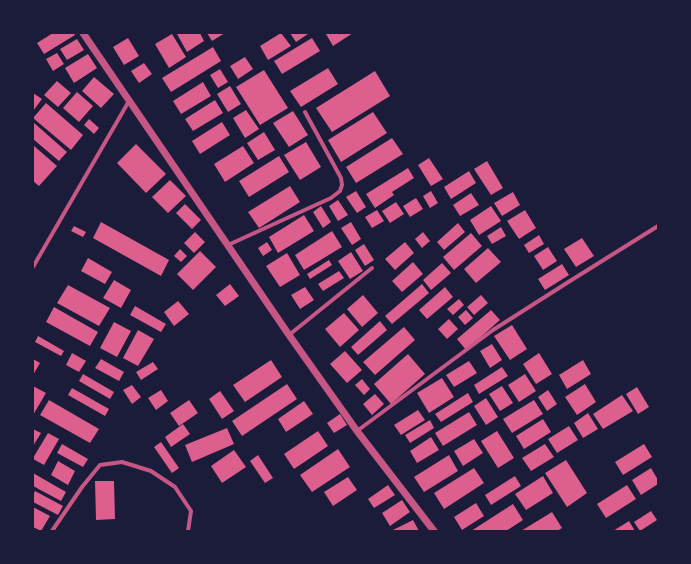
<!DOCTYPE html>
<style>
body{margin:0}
#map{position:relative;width:691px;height:564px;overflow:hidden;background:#1b1b3a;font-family:"Open Sans",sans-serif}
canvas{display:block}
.frame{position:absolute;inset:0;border:34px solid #1b1b3a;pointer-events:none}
</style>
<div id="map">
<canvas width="691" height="564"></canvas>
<div class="frame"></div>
</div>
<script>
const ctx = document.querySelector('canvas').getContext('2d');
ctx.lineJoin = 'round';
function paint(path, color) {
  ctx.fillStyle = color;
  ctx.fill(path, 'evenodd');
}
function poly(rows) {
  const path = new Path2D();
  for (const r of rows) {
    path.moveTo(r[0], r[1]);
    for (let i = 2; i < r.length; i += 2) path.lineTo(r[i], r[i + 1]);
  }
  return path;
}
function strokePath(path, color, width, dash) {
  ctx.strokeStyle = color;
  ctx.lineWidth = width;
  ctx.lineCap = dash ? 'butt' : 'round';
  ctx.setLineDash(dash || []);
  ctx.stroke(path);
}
const building = poly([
 [53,33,74,33,75,35,44,54,37,43],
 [179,33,200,33,204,41,187,52,177,34],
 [207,33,225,33,212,41],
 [281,33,291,46,268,60,260,46],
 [290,33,307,33,308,34,296,42],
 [328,33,353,33,333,46,326,34],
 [172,34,186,57,169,68,155,44],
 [128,38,139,56,124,65,113,47],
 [312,38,320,51,282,74,274,61],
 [77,39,84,50,67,60,60,49],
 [213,47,221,61,171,92,162,78],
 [57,53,64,64,53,71,46,59],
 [88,54,97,68,74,83,65,68],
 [245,57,253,69,238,79,230,66],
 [144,63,152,74,139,83,131,71],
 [328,68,338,84,301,107,290,91],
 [220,69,228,82,218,88,210,75],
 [264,70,288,108,260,125,236,87],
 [375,71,390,96,332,132,316,108],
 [94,77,114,94,101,108,82,91],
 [57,81,71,93,58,107,44,95],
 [203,82,211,96,181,114,173,101],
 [230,86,241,104,228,112,217,94],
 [77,92,93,106,79,122,63,108],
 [33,93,42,99,33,111],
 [215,100,223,113,193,131,185,119],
 [46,103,83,135,71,150,33,118],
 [246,110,259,129,245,138,233,118],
 [293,111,308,135,289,147,273,123],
 [373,112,387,133,341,162,328,140],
 [89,119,99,128,94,134,84,125],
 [33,122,67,152,59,161,33,139],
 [222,122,230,135,200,154,192,141],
 [264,132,275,150,258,160,247,143],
 [392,138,403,154,356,183,346,167],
 [306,142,321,167,300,180,284,155],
 [136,144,166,174,146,193,117,163],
 [33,145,57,166,39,186,33,181],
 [243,146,254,163,225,182,214,164],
 [279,156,289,172,249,197,239,181],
 [429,158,443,179,431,186,418,165],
 [487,161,503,188,491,195,474,169],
 [408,168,414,178,392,192,394,195,375,208,366,194],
 [469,171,476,183,451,199,444,187],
 [170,180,186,196,168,213,152,197],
 [290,186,300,202,259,228,248,212],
 [356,191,366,207,357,213,346,197],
 [431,191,438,203,430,208,423,196],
 [513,192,520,205,502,216,494,203],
 [471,193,479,205,460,216,453,205],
 [416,198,423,209,410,217,403,206],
 [338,200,348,215,338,221,329,206],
 [396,202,404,214,390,223,382,211],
 [185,204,201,220,192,229,176,213],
 [321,206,331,222,323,228,313,212],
 [491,206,501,221,479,235,470,220],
 [377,210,384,221,372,228,365,217],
 [525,210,536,228,519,239,507,221],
 [304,215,314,231,278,253,269,237],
 [101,222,169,260,161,276,93,238],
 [351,222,361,239,352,245,341,228],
 [458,223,465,232,444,250,437,242],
 [74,226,86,232,83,237,71,231],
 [501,227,506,236,492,244,487,236],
 [332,231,342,247,304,270,295,255],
 [195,232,205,242,194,253,184,243],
 [423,232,430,241,422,248,415,239],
 [471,233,482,246,454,270,443,257],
 [539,235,544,244,529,253,524,245],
 [582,238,594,256,576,267,564,249],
 [267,242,272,250,263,256,258,248],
 [405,242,414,253,395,270,385,259],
 [364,244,374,260,365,266,355,250],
 [548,247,557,261,543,270,534,256],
 [488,248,501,262,476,283,464,269],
 [180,249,187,256,181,262,174,256],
 [200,251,216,267,193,290,177,274],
 [351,252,363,271,350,279,338,261],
 [287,253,300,275,280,287,266,266],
 [88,258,112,272,105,284,81,271],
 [329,260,332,265,310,279,307,274],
 [413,262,423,274,402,292,392,281],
 [442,263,451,273,431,290,423,280],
 [562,264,569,275,545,290,538,279],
 [339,271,344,278,323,291,318,284],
 [114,280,131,290,121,308,103,298],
 [230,284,239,296,225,306,216,295],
 [422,284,429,293,392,324,385,316],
 [68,285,110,308,99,326,57,303],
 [305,287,314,300,300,309,291,295],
 [445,287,453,297,427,319,419,310],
 [363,295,378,313,362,327,347,309],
 [481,295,488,303,474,315,467,307],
 [459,299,464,305,453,315,447,309],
 [178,301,189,314,174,326,164,312],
 [135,306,166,324,161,332,130,315],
 [54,307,98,332,90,346,46,322],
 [466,310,473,318,465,325,458,317],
 [491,310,500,320,466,350,457,339],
 [344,313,359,330,340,347,325,329],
 [449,319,458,329,447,339,438,329],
 [380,321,387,330,358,355,351,347],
 [114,322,131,331,117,357,100,348],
 [512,325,527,349,510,360,494,336],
 [404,327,415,340,375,375,363,362],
 [138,330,154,339,138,366,123,358],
 [38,336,64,351,61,356,35,342],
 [492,344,502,360,490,368,480,351],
 [345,351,362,370,347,383,330,364],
 [72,353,86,361,79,372,66,365],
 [539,353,552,374,536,384,523,364],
 [408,354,425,374,391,404,374,384],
 [33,359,40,363,33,375],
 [101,359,124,372,119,381,95,368],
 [271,360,282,377,245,402,233,385],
 [583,360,591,374,567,389,559,375],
 [469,361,477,373,454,387,446,375],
 [153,362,158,369,141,380,136,372],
 [502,367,508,376,479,394,474,385],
 [83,374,114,392,110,399,79,381],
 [525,374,536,391,519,402,508,385],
 [442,378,454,397,429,413,417,393],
 [362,379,370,389,364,395,355,385],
 [287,384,297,399,242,436,232,421],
 [585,384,596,402,577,415,565,397],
 [132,385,141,397,132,404,123,390],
 [33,386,46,393,33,415],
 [502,386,513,403,500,411,489,394],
 [637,387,649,407,638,414,626,394],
 [72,388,109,409,105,416,68,395],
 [161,390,168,401,156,410,148,398],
 [548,390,557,404,547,411,538,397],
 [220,391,234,411,222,419,209,399],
 [468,393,473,402,441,422,435,414],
 [375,394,384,404,372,415,363,404],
 [622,395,633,411,603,429,593,414],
 [486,398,498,417,486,425,474,406],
 [49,400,99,429,90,443,40,415],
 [189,400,198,413,179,426,170,413],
 [534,400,543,414,512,433,503,419],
 [304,401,313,414,286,432,278,419],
 [418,410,425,420,401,435,394,425],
 [469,412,477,425,443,446,435,433],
 [588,413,598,429,583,438,574,423],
 [340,414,347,425,334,433,327,423],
 [543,419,551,432,524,449,516,436],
 [430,420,434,428,410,443,405,435],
 [183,424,190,434,171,447,165,437],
 [569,426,578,440,557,453,548,439],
 [227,428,234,444,192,462,185,445],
 [33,429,41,433,33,446],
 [318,431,328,446,294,469,284,454],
 [497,431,514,458,498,468,481,441],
 [48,433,59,439,44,465,33,459,33,458],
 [431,437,439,450,417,463,410,451],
 [474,439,483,453,463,466,454,451],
 [161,442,179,468,172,473,154,447],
 [62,444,88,459,83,467,57,453],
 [545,444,554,457,531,471,522,458],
 [644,444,652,457,623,475,615,462],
 [338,449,350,467,312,492,300,475],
 [234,450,246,467,222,483,211,466],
 [258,455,273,478,265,483,250,461],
 [449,455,458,471,424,492,414,477],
 [566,460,587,493,567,507,545,473],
 [58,461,75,471,68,485,51,475],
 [474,468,484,483,444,509,434,493],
 [651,468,658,480,658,484,641,495,632,480],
 [33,473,66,492,61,501,33,486],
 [515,476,521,486,491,505,485,495],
 [543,476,553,493,526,510,515,494],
 [348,477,357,490,333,506,324,492],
 [95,481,114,481,115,519,96,520],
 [388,485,395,495,374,508,368,499],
 [627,485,636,499,606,518,597,504],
 [35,491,63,506,58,515,33,502,33,495],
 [402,500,410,512,390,526,382,513],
 [476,503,484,516,462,530,454,517],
 [513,504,523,520,506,531,471,531],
 [33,507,50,516,41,531,33,527],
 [651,511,657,520,640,531,634,522],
 [552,512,562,528,557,531,521,531],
 [413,520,419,531,391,531],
 [629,521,635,531,613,531]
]);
const minor = poly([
 [228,245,331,198,340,191,342,185,341,178,305,112],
 [33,267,129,101],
 [289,335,372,268],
 [357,431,493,330,570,281,658,226],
 [52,531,82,487,100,465,122,462,151,471,175,487,191,511,188,531]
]);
const tertiary = poly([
 [83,33,289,335,357,431,434,531]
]);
paint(building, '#dd5f8e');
strokePath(minor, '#c65784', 4);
strokePath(tertiary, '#c65784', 7);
</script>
